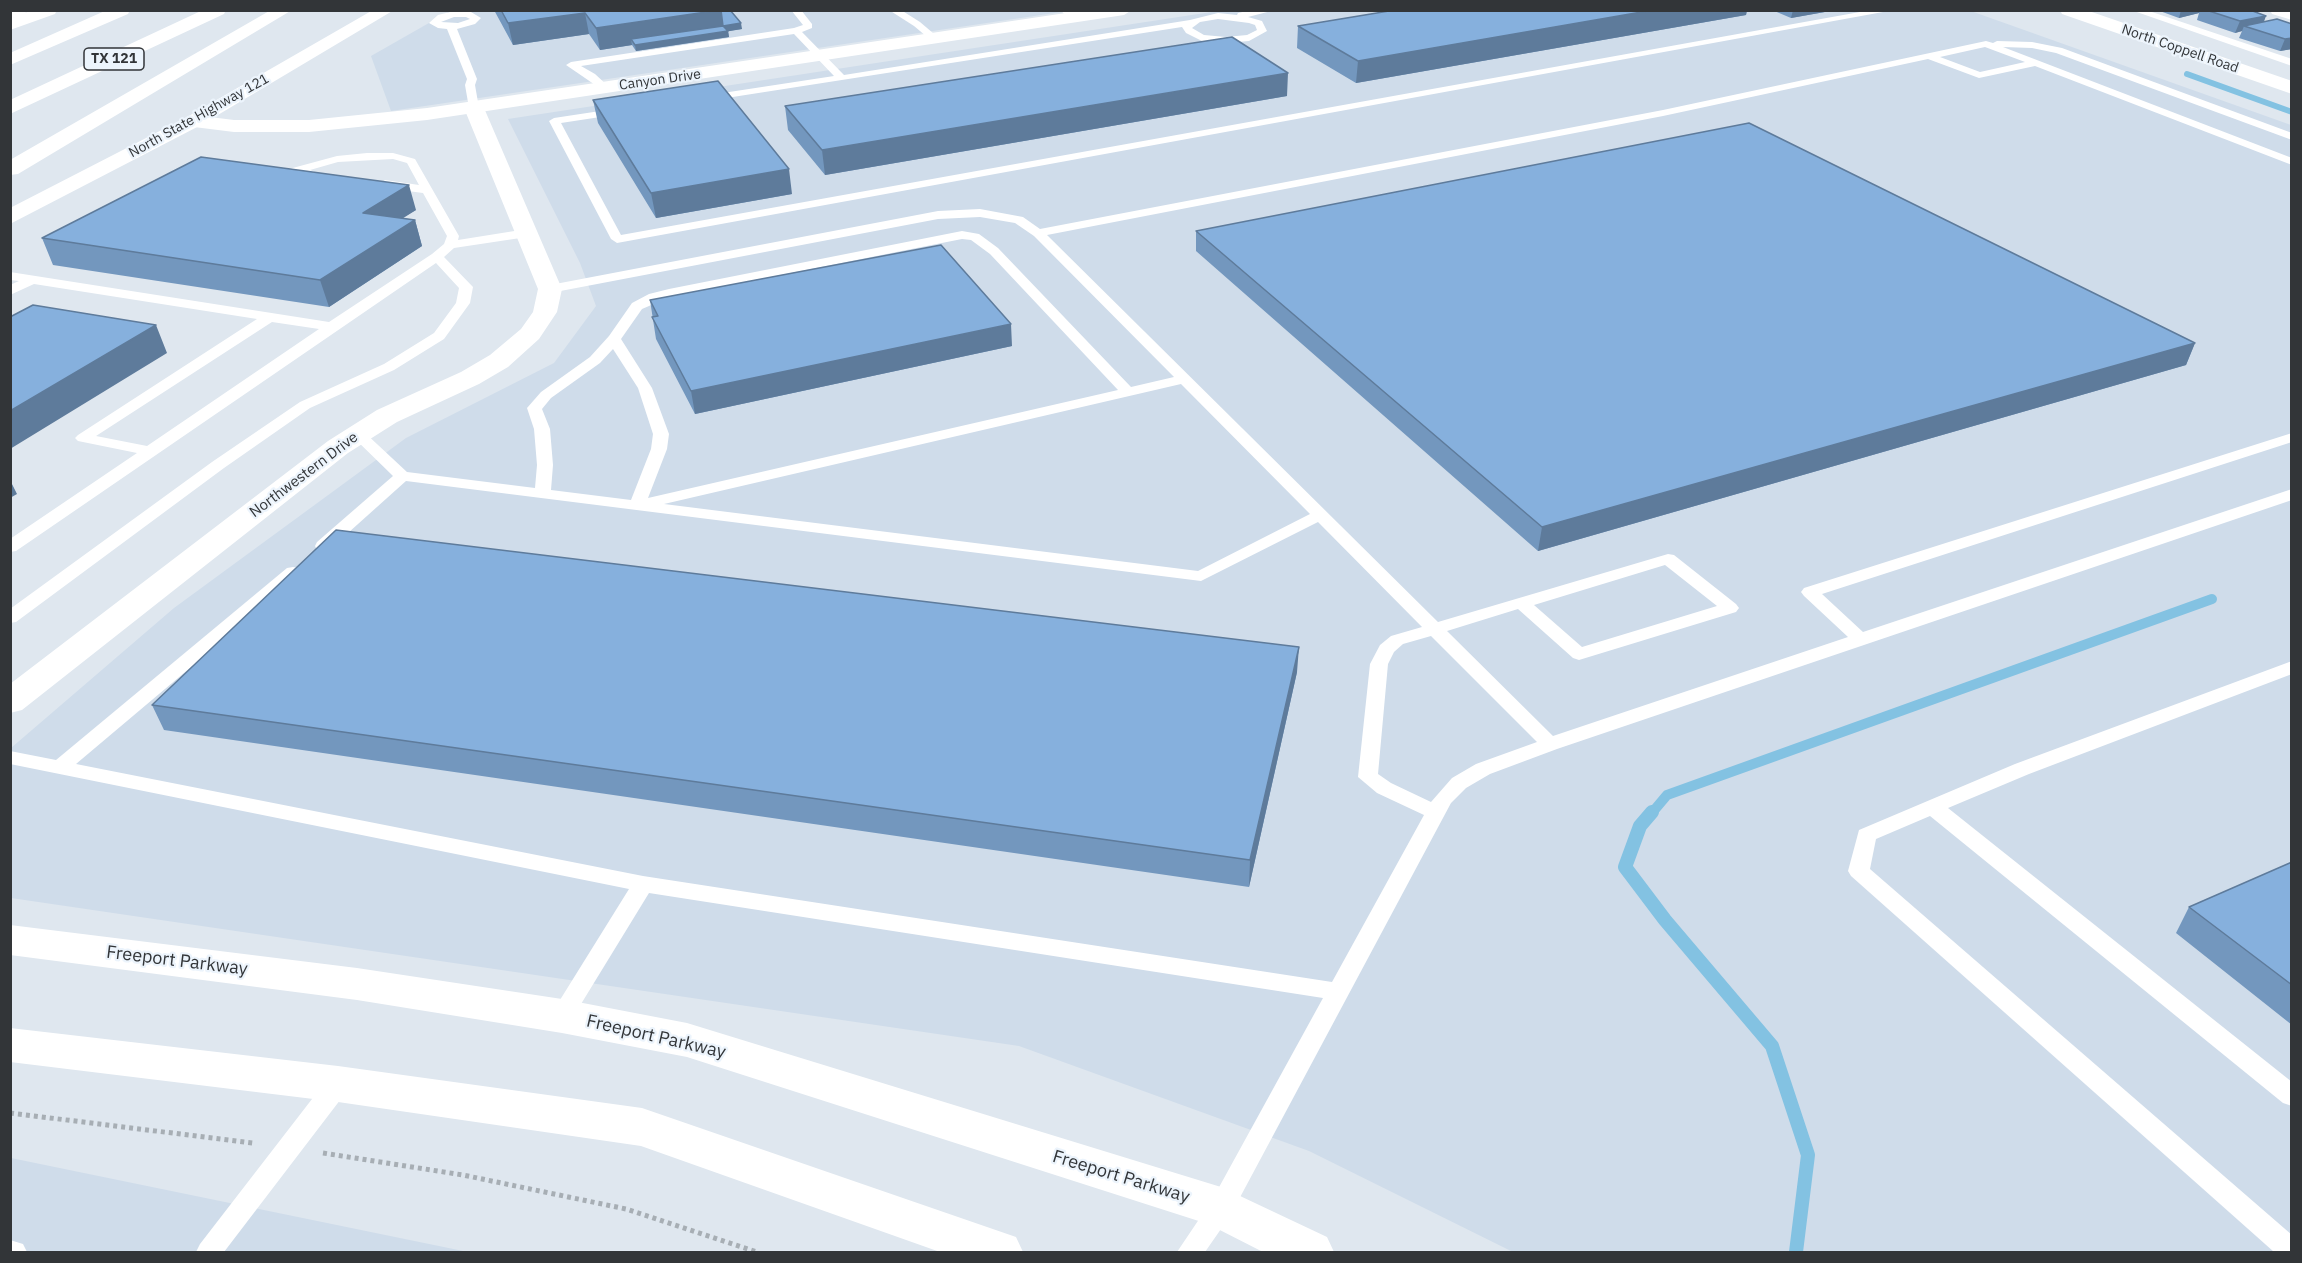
<!DOCTYPE html>
<style>
body{margin:0}
#map{position:relative;width:2302px;height:1263px;overflow:hidden;background:#dfe7ef;font-family:"IBM Plex Sans",sans-serif}
canvas{display:block}
.frame{position:absolute;inset:0;border:12px solid #323538;pointer-events:none}
</style>
<div id="map">
<canvas width="2302" height="1263"></canvas>
<div class="frame"></div>
</div>
<script>
const ctx = document.querySelector('canvas').getContext('2d');
ctx.lineJoin = 'round';
function paint(path, color) {
  ctx.fillStyle = color;
  ctx.fill(path, 'evenodd');
}
function poly(rows) {
  const path = new Path2D();
  for (const r of rows) {
    path.moveTo(r[0], r[1]);
    for (let i = 2; i < r.length; i += 2) path.lineTo(r[i], r[i + 1]);
  }
  return path;
}
function strokePath(path, color, width, dash) {
  ctx.strokeStyle = color;
  ctx.lineWidth = width;
  ctx.lineCap = dash ? 'butt' : 'round';
  ctx.setLineDash(dash || []);
  ctx.stroke(path);
}
function label(font, color, halo, rows, align = 'center') {
  ctx.font = font + ' "IBM Plex Sans",sans-serif';
  ctx.lineWidth = 4.5;
  ctx.setLineDash([]);
  ctx.textBaseline = 'middle';
  ctx.strokeStyle = halo;
  ctx.fillStyle = color;
  for (const [text, x, y, turn = 0] of rows) {
    ctx.save();
    ctx.translate(x, y);
    ctx.rotate((+turn || 0) * Math.PI / 180);
    ctx.textAlign = isNaN(turn) ? turn : align;
    if (halo) ctx.strokeText(text, 0, 0);
    ctx.fillText(text, 0, 0);
    ctx.restore();
  }
}
const built = poly([
 [1968,10,2291,125,2291,1252,1513,1252,1309,1151,1019,1046,11,898,11,748,174,608,406,438,554,363,596,306,580,263,508,119,1218,11],
 [450,11,1068,11,391,111,371,56],
 [11,1158,468,1252,11,1252]
]);
const streamFar2 = poly([
 [2187,74,2292,112]
]);
const streamFar1 = poly([
 [1651,814,1667,795,2212,599]
]);
const stream = poly([
 [1652,812,1640,826,1625,867,1665,920,1772,1046,1808,1155,1796,1252]
]);
const path = poly([
 [10,1113,253,1143],
 [323,1153,463,1175,626,1209,757,1252]
]);
const lane = poly([
 [791,10,801,10,812,24,812,28,802,32,844,75,1190,20,1218,13,1237,15,1238,13,1251,10,1275,10,1248,17,1262,21,1267,31,1249,41,1226,43,1202,41,1186,33,1182,27,707,101,703,100,703,96,834,76,794,34,581,66,595,74,608,86,608,90,604,91,566,65,571,62,794,28,803,25,791,10],
 [1218,19,1249,23,1255,25,1257,30,1247,35,1226,37,1204,35,1192,28,1200,22,1218,19],
 [889,10,901,10,920,22,940,39,932,41,914,26,889,10],
 [1060,10,1070,10,1079,18,1071,20,1060,10],
 [1871,10,1894,10,617,243,611,239,549,121,554,118,620,108,625,111,620,114,561,123,621,235,1871,10],
 [2131,10,2146,10,2292,59,2292,66,2131,10],
 [454,11,471,12,481,18,475,24,457,29,477,79,475,85,479,108,474,111,469,108,465,85,467,79,447,29,438,28,429,23,438,15,454,11],
 [454,17,466,17,470,19,458,23,441,22,454,17],
 [1986,41,1993,43,1997,41,2032,42,2062,48,2292,133,2292,140,2056,53,2032,48,2003,47,2292,158,2292,165,2035,66,1979,78,1928,59,1663,116,1047,235,1438,622,1668,554,1674,555,1736,604,1739,608,1736,612,1579,660,1573,658,1518,609,1447,631,1553,736,1848,637,1804,596,1801,592,1804,588,2292,433,2292,442,1822,594,1863,632,2292,489,2292,500,1557,749,1490,774,1466,788,1451,803,1230,1216,1205,1252,1177,1252,1212,1200,1323,998,649,893,570,1022,562,1025,554,1022,550,1016,629,889,10,764,10,751,56,760,287,568,293,567,299,568,302,572,299,576,76,764,643,876,1332,982,1424,815,1377,793,1358,777,1370,664,1380,645,1391,636,1422,627,1318,522,1201,581,406,481,329,550,317,550,315,546,317,542,393,476,350,434,353,431,363,431,407,472,535,488,537,465,534,429,527,408,541,392,590,357,609,336,632,303,649,294,669,289,962,231,979,234,998,248,1131,387,1174,377,1034,236,1015,223,980,217,938,219,550,293,543,289,550,285,938,211,980,209,1023,217,1040,229,1663,110,1986,41],
 [1985,47,2025,62,1980,72,1940,57,1985,47],
 [962,239,971,240,990,254,1118,390,648,498,667,449,669,434,652,388,621,339,642,309,670,297,962,239],
 [613,349,638,388,653,434,651,449,631,500,551,490,553,465,550,429,542,409,551,398,600,363,613,349],
 [1181,384,1310,514,1198,571,664,504,1181,384],
 [1665,565,1717,606,1582,647,1534,605,1665,565],
 [1431,636,1537,742,1476,764,1452,778,1431,802,1391,783,1378,774,1388,664,1394,652,1403,644,1431,636],
 [367,153,393,153,415,159,459,236,458,240,527,229,533,233,527,237,454,248,444,257,473,287,470,303,444,339,394,370,310,408,224,468,16,622,10,623,10,609,212,462,300,402,384,364,434,333,456,303,459,288,436,263,16,551,10,552,10,539,137,453,78,441,75,438,78,435,257,319,34,284,10,295,10,285,19,281,10,280,10,272,329,322,432,254,444,244,447,236,423,193,385,188,379,184,385,180,419,185,407,163,393,159,338,162,310,170,319,174,313,177,289,173,287,171,289,169,337,156,367,153],
 [272,322,319,329,147,446,96,436,272,322],
 [2292,661,2292,674,2029,774,1948,808,2292,1082,2292,1106,2283,1103,1930,816,1876,839,1870,869,2292,1235,2292,1252,2274,1252,1851,876,1848,871,1859,830,2015,764,2292,661],
 [338,1074,347,1077,350,1084,347,1091,224,1252,196,1252,200,1244,329,1077,338,1074],
 [10,1240,23,1244,27,1252,10,1252,10,1240]
]);
const street = poly([
 [1086,10,1132,10,1124,15,427,120,309,132,234,132,194,127,187,125,184,121,187,117,194,115,234,120,309,120,427,108,1086,10],
 [2270,10,2292,10,2292,20,2272,14,2270,10]
]);
const secondary = poly([
 [10,10,27,10,25,14,10,19,10,10],
 [373,10,394,10,201,125,10,224,10,208,187,117,373,10],
 [2060,10,2086,10,2292,81,2292,94,2062,14,2060,10],
 [474,102,481,104,484,108,562,289,557,312,539,339,508,367,479,384,397,422,348,453,22,710,10,713,10,684,328,441,377,410,461,372,490,355,521,329,533,312,538,289,464,108,467,104,474,102],
 [10,925,357,968,562,999,687,1023,1221,1187,1327,1237,1334,1252,1263,1252,1208,1224,687,1057,562,1033,357,1000,10,955,10,925],
 [10,1028,338,1066,642,1108,1016,1237,1023,1252,940,1252,641,1146,338,1102,10,1062,10,1028]
]);
const highway = poly([
 [32,10,57,10,55,14,10,30,10,19,32,10],
 [107,10,130,10,128,14,10,65,10,53,107,10],
 [203,10,226,10,224,14,10,114,10,100,203,10],
 [271,10,292,10,18,174,10,175,10,160,271,10]
]);
const wall = poly([
 [494,10,730,10,742,29,728,31,729,37,636,51,632,45,600,50,589,34,513,45],
 [1395,10,1747,10,1746,15,1356,83,1297,48,1298,26],
 [1772,10,1836,10,1791,18],
 [2157,10,2250,10,2264,22,2292,24,2292,49,2280,51,2239,38,2242,31,2235,33,2197,20,2199,13,2179,18],
 [1287,96,825,175,788,130,785,106],
 [593,100,792,194,656,218,598,123],
 [416,210,402,218,415,220,422,246,329,307,53,265,42,238],
 [1196,231,2195,343,2186,365,1538,551,1196,251],
 [650,300,1012,346,695,414,656,339],
 [1297,672,1249,887,164,730,152,705],
 [2292,862,2292,1025,2176,933,2189,907]
]);
const shadedWall = poly([
 [721,10,724,32,631,39,632,45,600,50,596,28],
 [1653,10,1747,10,1746,15,1356,83,1358,61],
 [1793,10,1836,10,1791,18],
 [2181,10,2200,10,2199,13,2179,18],
 [585,13,589,34,513,45,508,23],
 [2266,16,2262,27,2244,26,2242,31,2235,33,2240,21],
 [741,23,742,29,724,32,723,26],
 [728,31,729,37,636,51,635,45],
 [2292,38,2292,49,2280,51,2285,39],
 [1288,73,1287,96,825,175,822,150],
 [789,169,792,194,656,218,651,193],
 [409,185,416,210,370,239,363,213],
 [415,220,422,246,329,307,320,280],
 [1011,324,1012,346,695,414,691,391],
 [156,325,167,353,10,449,10,411],
 [2195,343,2186,365,1538,551,1542,527],
 [10,480,17,494,10,498],
 [1299,647,1297,672,1249,887,1250,860]
]);
const building = poly([
 [501,10,720,10,596,28,585,13,508,23,501,10],
 [721,10,730,10,741,23,723,26,728,31,635,45,631,39,723,26,721,10],
 [1395,10,1653,10,1358,61,1298,26,1395,10],
 [2206,10,2250,10,2266,16,2240,21,2206,10],
 [2277,19,2292,24,2292,38,2285,39,2244,26,2277,19],
 [1232,37,1288,73,822,150,785,106,1232,37],
 [718,81,789,169,651,193,593,100,718,81],
 [1749,123,2195,343,1542,527,1196,231,1749,123],
 [201,157,409,185,363,213,415,220,320,280,42,238,201,157],
 [941,245,1011,324,691,391,652,317,658,316,650,300,941,245],
 [33,305,156,325,10,411,10,317,33,305],
 [336,530,1299,647,1250,860,152,705,336,530],
 [2292,862,2292,985,2189,907,2292,862]
]);
const farStreetnames = [
 ["North Coppell Road",2180,49,19],
 ["Canyon Drive",660,80,-8],
 ["North State Highway 121",199,116,-29]
];
const shields = [
 [114,59,60]
];
const shieldNames = [
 ["TX 121",114,59]
];
const streetNames = [
 ["Northwestern Drive",304,475,-37]
];
const nearStreetnames = [
 ["Freeport Parkway",177,961,7],
 ["Freeport Parkway",656,1037,13],
 ["Freeport Parkway",1121,1177,17]
];
paint(built, '#cfdcea');
strokePath(streamFar2, '#83c2e2', 6);
strokePath(streamFar1, '#83c2e2', 10);
strokePath(stream, '#83c2e2', 14);
strokePath(path, '#a7aeb4', 5, [4, 4]);
paint(lane, '#fff');
paint(street, '#fff');
paint(secondary, '#fff');
paint(highway, '#fff');
paint(wall, '#7397be');
paint(shadedWall, '#5e7b9b');
paint(building, '#86b0dd');
strokePath(building, '#5e7b9b', 1.5);
label('14px', '#323538', '#ecf4fc', farStreetnames);
for (const [x, y, w] of shields) {
  const box = new Path2D();
  box.roundRect(x - w / 2, y - 11, w, 22, 4.5);
  ctx.fillStyle = '#ecf4fc';
  ctx.fill(box);
  strokePath(box, '#323538', 1.5);
}
label('bold 14px', '#323538', null, shieldNames);
label('15px', '#323538', '#ecf4fc', streetNames);
label('18px', '#323538', '#ecf4fc', nearStreetnames);
</script>
